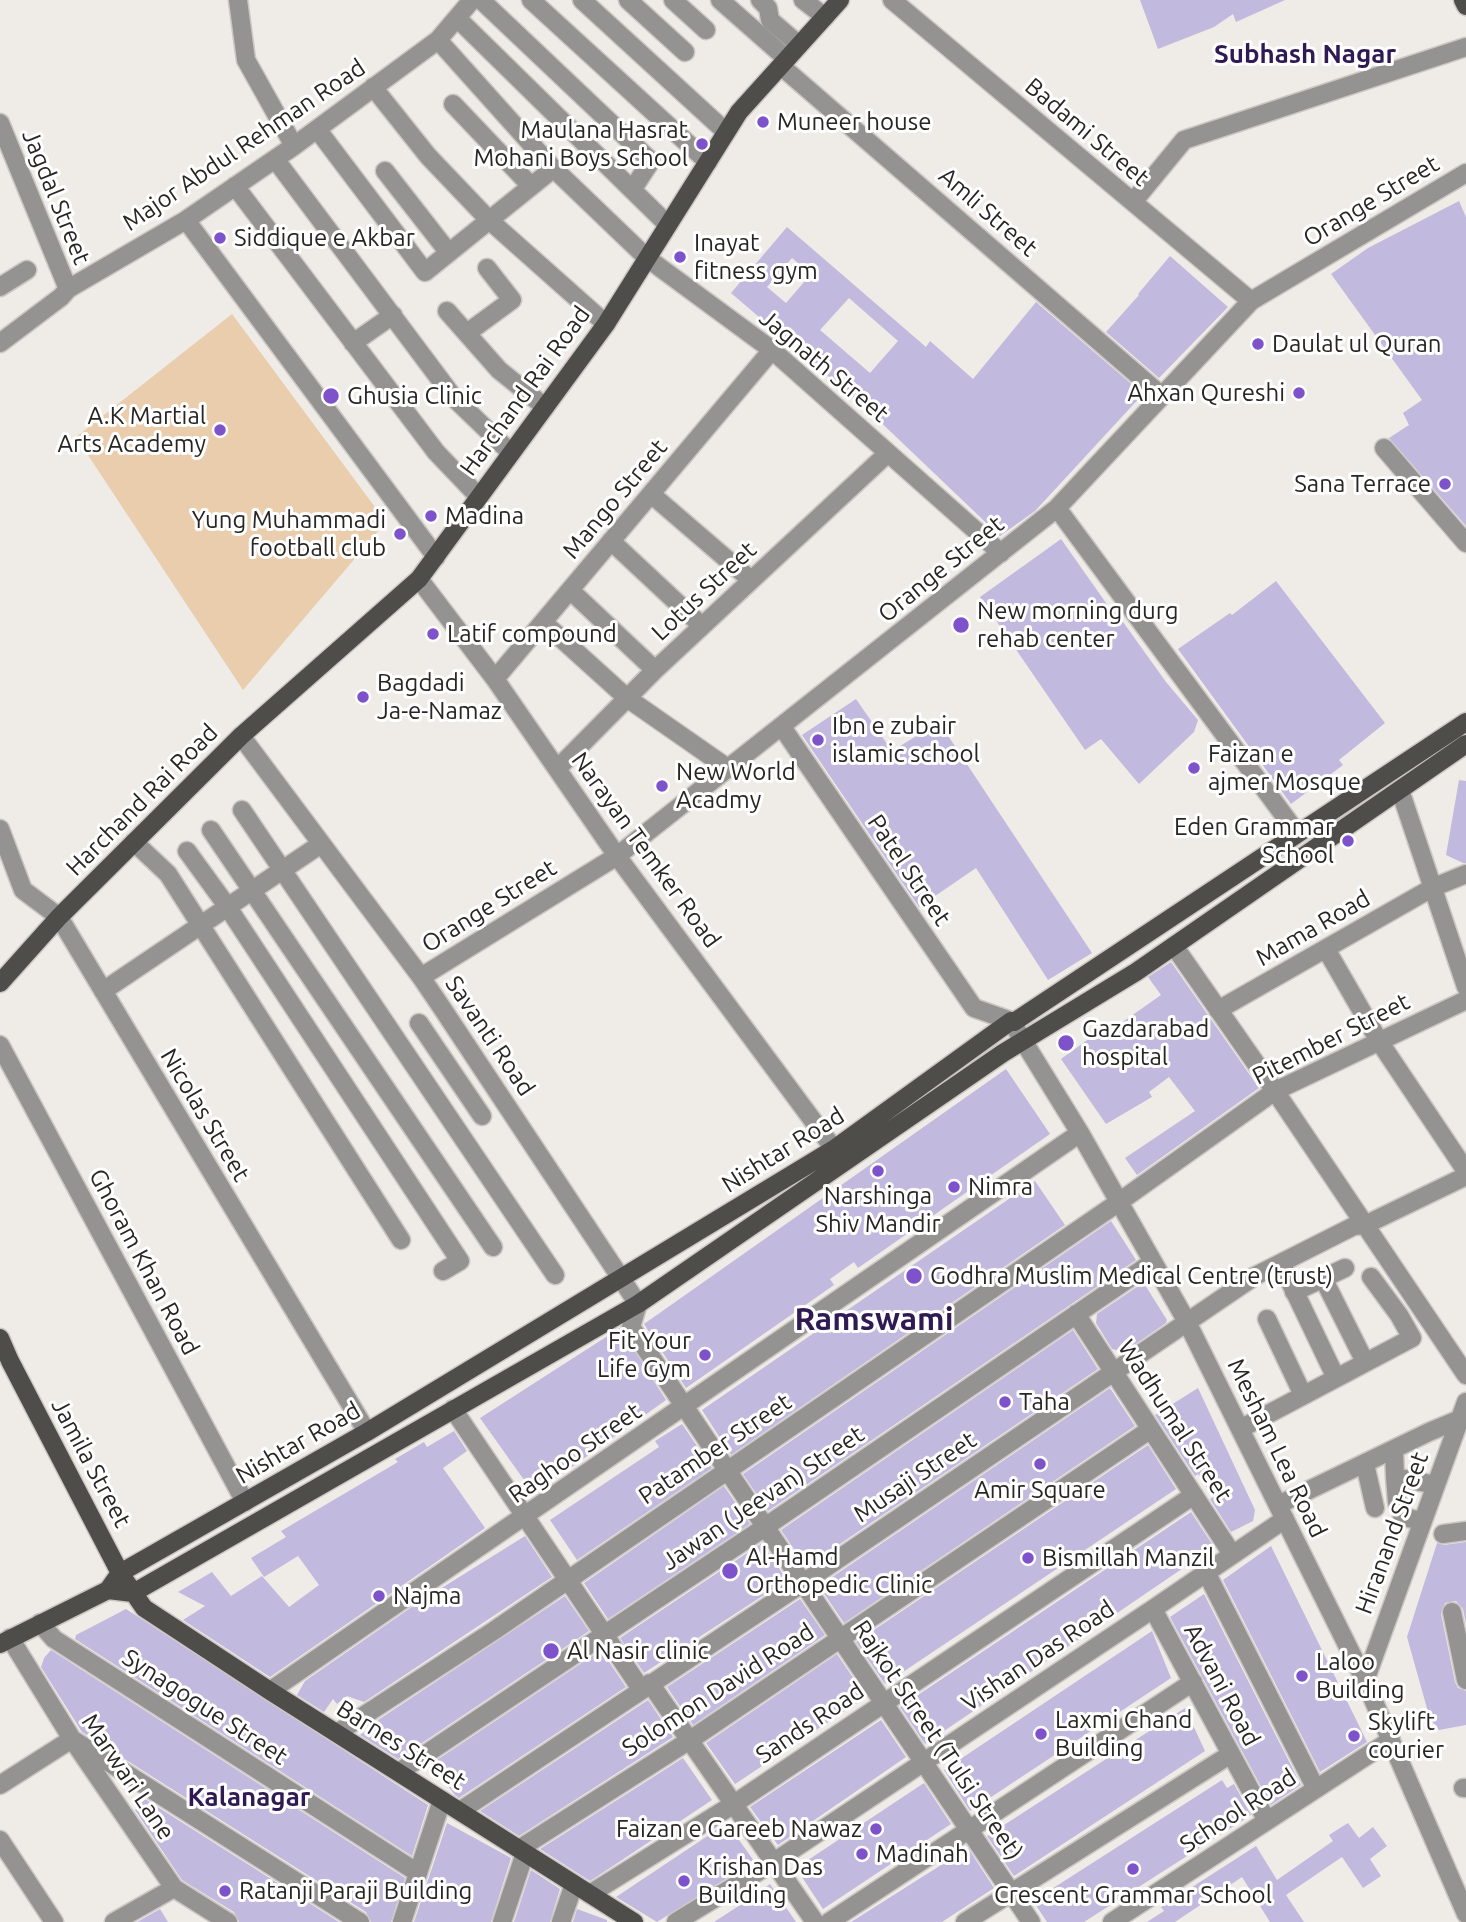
<!DOCTYPE html>
<style>
body{margin:0}
canvas{display:block;background:#efebe7}
</style>
<canvas width="1466" height="1922"></canvas>
<script>
const ctx = document.querySelector('canvas').getContext('2d');
ctx.lineJoin = 'round';
function paint(path, color) {
  ctx.fillStyle = color;
  ctx.fill(path, 'evenodd');
}
function poly(rows) {
  const path = new Path2D();
  for (const r of rows) {
    path.moveTo(r[0], r[1]);
    for (let i = 2; i < r.length; i += 2) path.lineTo(r[i], r[i + 1]);
  }
  return path;
}
function strokePath(path, color, width, dash) {
  ctx.strokeStyle = color;
  ctx.lineWidth = width;
  ctx.lineCap = dash ? 'butt' : 'round';
  ctx.setLineDash(dash || []);
  ctx.stroke(path);
}
function label(font, color, halo, rows, align = 'center') {
  ctx.font = font + ' Ubuntu,sans-serif';
  ctx.lineWidth = 6;
  ctx.setLineDash([]);
  ctx.textBaseline = 'middle';
  ctx.strokeStyle = halo;
  ctx.fillStyle = color;
  for (const [text, x, y, turn = 0] of rows) {
    ctx.save();
    ctx.translate(x, y);
    ctx.rotate((+turn || 0) * Math.PI / 180);
    ctx.textAlign = isNaN(turn) ? turn : align;
    if (halo) ctx.strokeText(text, 0, 0);
    ctx.fillText(text, 0, 0);
    ctx.restore();
  }
}
const green = poly([
 [232,314,386,522,243,690,76,437]
]);
const building = poly([
 [1140,0,1285,0,1236,22,1233,14,1214,27,1158,49],
 [1459,201,1466,217,1466,526,1389,438,1409,425,1403,413,1422,400,1331,274,1368,248],
 [787,227,926,347,930,341,973,379,1036,302,1143,394,1035,511,1000,536,870,412,731,293],
 [792,258,811,274,786,303,767,287],
 [849,298,898,341,870,373,820,330],
 [1170,256,1228,307,1159,378,1106,332,1139,295,1138,294],
 [1061,539,1111,610,1113,608,1166,682,1198,720,1194,732,1139,784,1101,739,1085,750,980,597],
 [1276,581,1385,723,1339,760,1343,765,1291,804,1178,649,1230,613,1232,615],
 [856,699,892,751,939,722,1092,953,1048,980,976,868,919,907,802,735],
 [1459,780,1466,781,1466,863,1463,863,1446,855],
 [1171,962,1259,1088,1137,1175,1125,1158,1195,1111,1169,1077,1149,1092,1152,1097,1106,1124,1061,1059,1104,1028,1107,1033,1161,995,1148,977],
 [1006,1069,1050,1134,858,1268,854,1262,830,1279,834,1285,686,1388,644,1324],
 [1035,1181,1065,1225,731,1455,702,1410],
 [1111,1221,1136,1260,768,1511,743,1474],
 [1141,1284,1145,1285,1167,1320,1166,1323,1124,1352,1112,1349,1096,1323,1097,1314],
 [620,1328,666,1400,534,1494,480,1418],
 [1073,1330,1098,1369,806,1567,781,1530],
 [1110,1388,1135,1426,844,1623,819,1586],
 [1198,1388,1255,1510,1253,1521,1231,1532,1210,1499,1213,1497,1198,1474,1195,1476,1155,1415],
 [682,1424,712,1468,577,1560,550,1520,659,1447,655,1441],
 [454,1431,467,1451,443,1468,485,1528,429,1567,270,1677,183,1620,205,1606,178,1592,212,1572,231,1596,262,1576,289,1607,319,1585,298,1556,264,1577,251,1558,286,1537,281,1531,398,1462,395,1459,424,1442,427,1447],
 [1148,1445,1176,1489,885,1684,856,1642],
 [724,1486,750,1524,608,1619,584,1583],
 [1191,1512,1214,1547,925,1744,900,1707],
 [525,1536,552,1577,364,1702,347,1696,337,1704,333,1699,324,1712,297,1695,305,1681,416,1604],
 [1466,1542,1466,1624,1463,1609,1456,1601,1445,1603,1441,1614,1455,1682,1458,1688,1466,1691,1466,1725,1439,1730,1430,1719,1407,1637,1437,1543,1444,1545],
 [762,1543,787,1580,644,1673,620,1638],
 [1271,1546,1367,1742,1320,1772,1223,1580],
 [1204,1594,1301,1785,1271,1805,1170,1617],
 [565,1596,589,1631,398,1759,360,1735,379,1722,378,1720],
 [800,1599,825,1635,693,1725,667,1687],
 [126,1609,428,1805,412,1856,75,1639,76,1635],
 [1152,1631,1171,1678,970,1811,944,1770],
 [51,1650,405,1878,391,1922,371,1922,366,1912,82,1732,41,1667,44,1658],
 [601,1650,626,1687,459,1798,455,1795,431,1764],
 [837,1654,866,1697,735,1784,706,1743],
 [648,1700,673,1737,519,1836,480,1811],
 [1185,1708,1205,1751,1014,1876,987,1836],
 [881,1720,906,1757,778,1845,750,1807],
 [683,1758,712,1800,616,1864,590,1881,540,1849],
 [1222,1780,1227,1788,1234,1784,1251,1815,1084,1922,1047,1922,1033,1901],
 [924,1783,951,1824,823,1909,796,1868],
 [145,1799,339,1922,239,1922,234,1912,182,1880,135,1810],
 [447,1823,511,1858,491,1922,414,1922],
 [727,1823,754,1861,657,1922,616,1897],
 [1348,1823,1359,1838,1373,1827,1387,1846,1370,1859,1381,1876,1363,1888,1342,1857,1286,1895,1304,1922,1270,1922,1242,1877,1175,1922,1147,1922,1164,1911,1161,1907,1256,1846,1277,1880,1333,1841,1329,1835],
 [968,1848,994,1888,942,1922,851,1922],
 [531,1870,560,1889,550,1922,514,1922],
 [770,1884,796,1922,714,1922,751,1898],
 [160,1909,168,1922,137,1922],
 [577,1909,607,1920,607,1922,573,1922]
]);
const minor = poly([
 [238,0,246,60,294,146],
 [481,0,651,161,632,190],
 [531,0,708,162],
 [582,0,726,132],
 [628,0,685,52],
 [673,0,706,30],
 [720,0,787,59],
 [760,0,768,8,770,20,799,45],
 [803,0,825,17],
 [892,0,1251,301],
 [457,18,668,225],
 [438,40,550,165,647,258,772,350,1001,553],
 [781,66,1162,396],
 [373,87,428,156,489,220,606,324],
 [453,104,531,186],
 [0,123,68,289],
 [317,129,425,272,554,168],
 [275,159,454,398,511,453],
 [385,171,449,253],
 [235,186,436,452,479,497],
 [1133,202,1184,140,1466,47],
 [186,220,436,557],
 [0,287,27,270],
 [447,311,499,370,545,407],
 [467,333,512,300,487,268],
 [0,343,61,297,68,289,186,220,294,146,438,40,472,0],
 [353,343,393,315],
 [1384,448,1466,543],
 [651,494,751,580],
 [1057,508,1297,833],
 [611,541,702,626],
 [419,579,495,679,617,856,834,1149],
 [570,590,655,670],
 [543,622,627,698,729,769],
 [495,679,772,350],
 [782,727,974,1008,1011,1021,1080,1133,1187,1322,1365,1681,1466,1914],
 [241,736,421,977,442,1008,638,1304,631,1327,1031,1922],
 [557,769,655,670,888,453],
 [1400,790,1466,987],
 [242,810,555,1275],
 [0,829,23,890,59,917,367,1432],
 [211,830,493,1247],
 [134,842,168,874,401,1240],
 [187,851,227,906,460,1261,443,1271],
 [1174,946,1275,1091,1466,1375],
 [1326,949,1379,1041,1466,1171],
 [421,977,617,856,1057,508,1251,301,1466,173],
 [103,991,321,844],
 [1218,1010,1432,888,1466,874],
 [419,1023,482,1116],
 [0,1045,245,1502],
 [1281,1263,1336,1378],
 [1323,1278,1365,1362],
 [1294,1292,1345,1268],
 [1076,1314,1232,1554],
 [1267,1319,1303,1395],
 [453,1409,641,1689],
 [1240,1429,1412,1338,1399,1315,1371,1277],
 [1394,1450,1395,1477,1436,1485],
 [1365,1464,1375,1508],
 [1395,1477,1397,1502,1403,1517,1422,1521],
 [1278,1505,1429,1432,1460,1419],
 [1443,1534,1466,1531],
 [1206,1572,1316,1789],
 [1153,1609,1267,1821],
 [1452,1612,1466,1680],
 [40,1623,54,1639,418,1873],
 [10,1638,72,1739,174,1888,228,1922],
 [1365,1681,1466,1402],
 [650,1683,815,1922],
 [270,1691,1080,1133],
 [337,1733,495,1630,1119,1202,1275,1091,1466,1000],
 [399,1772,765,1527,1153,1262],
 [0,1785,72,1739,360,1922],
 [1463,1788,1466,1788],
 [460,1811,803,1583,1255,1276,1354,1226,1365,1225,1466,1176],
 [0,1840,54,1922],
 [519,1849,690,1740,1151,1429],
 [590,1894,734,1804,1194,1495],
 [114,1922,174,1888],
 [402,1922,442,1800],
 [502,1922,525,1853],
 [561,1922,574,1884],
 [676,1922,774,1862,1153,1609,1285,1519],
 [829,1922,1193,1682],
 [965,1922,1231,1754],
 [1112,1922,1391,1740]
]);
const major = poly([
 [1463,0,1466,6],
 [0,983,59,917,241,736,419,579,606,324,739,112,840,0],
 [0,1338,10,1361,120,1573,144,1608,270,1691,634,1922],
 [108,1590,133,1593,638,1304,1003,1053,1136,972,1466,744],
 [0,1644,108,1590,120,1573,367,1432,834,1149,1011,1021,1014,1022,1466,722]
]);
const markers = [
 [763,122,7,"#7d52cb"],
 [702,144,7,"#7d52cb"],
 [220,238,7,"#7d52cb"],
 [680,257,7,"#7d52cb"],
 [1258,344,7,"#7d52cb"],
 [1299,393,7,"#7d52cb"],
 [331,396,9,"#7d52cb"],
 [220,430,7,"#7d52cb"],
 [1445,484,7,"#7d52cb"],
 [431,516,7,"#7d52cb"],
 [400,534,7,"#7d52cb"],
 [961,625,9,"#7d52cb"],
 [433,634,7,"#7d52cb"],
 [363,697,7,"#7d52cb"],
 [818,740,7,"#7d52cb"],
 [1194,768,7,"#7d52cb"],
 [662,786,7,"#7d52cb"],
 [1348,841,7,"#7d52cb"],
 [1066,1043,9,"#7d52cb"],
 [878,1171,7,"#7d52cb"],
 [954,1187,7,"#7d52cb"],
 [914,1276,9,"#7d52cb"],
 [705,1355,7,"#7d52cb"],
 [1005,1402,7,"#7d52cb"],
 [1040,1464,7,"#7d52cb"],
 [1028,1558,7,"#7d52cb"],
 [730,1571,9,"#7d52cb"],
 [379,1596,7,"#7d52cb"],
 [551,1651,9,"#7d52cb"],
 [1302,1676,7,"#7d52cb"],
 [1041,1734,7,"#7d52cb"],
 [1354,1736,7,"#7d52cb"],
 [876,1829,7,"#7d52cb"],
 [862,1854,7,"#7d52cb"],
 [1133,1869,7,"#7d52cb"],
 [684,1881,7,"#7d52cb"],
 [225,1891,7,"#7d52cb"]
];
const poiNames = [
 ["Muneer house",777,122],
 ["Maulana Hasrat",688,130,"right"],
 ["Mohani Boys School",688,158,"right"],
 ["Siddique e Akbar",234,238],
 ["Inayat",694,243],
 ["fitness gym",694,271],
 ["Daulat ul Quran",1272,344],
 ["Ahxan Qureshi",1285,393,"right"],
 ["Ghusia Clinic",347,396],
 ["A.K Martial",206,416,"right"],
 ["Arts Academy",206,444,"right"],
 ["Sana Terrace",1431,484,"right"],
 ["Madina",445,516],
 ["Yung Muhammadi",386,520,"right"],
 ["football club",386,548,"right"],
 ["New morning durg",977,611],
 ["rehab center",977,639],
 ["Latif compound",447,634],
 ["Bagdadi",377,683],
 ["Ja-e-Namaz",377,711],
 ["Ibn e zubair",832,726],
 ["islamic school",832,754],
 ["Faizan e",1208,754],
 ["ajmer Mosque",1208,782],
 ["New World",676,772],
 ["Acadmy",676,800],
 ["Eden Grammar",1334,827,"right"],
 ["School",1334,855,"right"],
 ["Gazdarabad",1082,1029],
 ["hospital",1082,1057],
 ["Nimra",968,1187],
 ["Narshinga",878,1196,"center"],
 ["Shiv Mandir",878,1224,"center"],
 ["Godhra Muslim Medical Centre (trust)",930,1276],
 ["Fit Your",691,1341,"right"],
 ["Life Gym",691,1369,"right"],
 ["Taha",1019,1402],
 ["Amir Square",1040,1490,"center"],
 ["Al-Hamd",746,1557],
 ["Orthopedic Clinic",746,1585],
 ["Bismillah Manzil",1042,1558],
 ["Najma",393,1596],
 ["Al Nasir clinic",567,1651],
 ["Laloo",1316,1662],
 ["Building",1316,1690],
 ["Laxmi Chand",1055,1720],
 ["Building",1055,1748],
 ["Skylift",1368,1722],
 ["courier",1368,1750],
 ["Faizan e Gareeb Nawaz",862,1829,"right"],
 ["Madinah",876,1854],
 ["Krishan Das",698,1867],
 ["Building",698,1895],
 ["Ratanji Paraji Building",239,1891],
 ["Crescent Grammar School",1133,1895,"center"]
];
const streetNames = [
 ["Badami Street",1087,132,40],
 ["Major Abdul Rehman Road",244,145,-34],
 ["Jagdal Street",56,197,68],
 ["Orange Street",1371,201,-31],
 ["Amli Street",988,212,41],
 ["Jagnath Street",824,366,40],
 ["Harchand Rai Road",525,391,-54],
 ["Mango Street",615,499,-50],
 ["Orange Street",941,569,-39],
 ["Lotus Street",704,591,-43],
 ["Harchand Rai Road",142,800,-45],
 ["Narayan Temker Road",646,850,54],
 ["Patel Street",909,870,56],
 ["Orange Street",489,906,-32],
 ["Mama Road",1313,928,-30],
 ["Savanti Road",490,1036,56],
 ["Pitember Street",1331,1039,-27],
 ["Nicolas Street",205,1115,59],
 ["Nishtar Road",783,1150,-32],
 ["Ghoram Khan Road",144,1262,62],
 ["Wadhumal Street",1175,1421,57],
 ["Nishtar Road",298,1443,-30],
 ["Mesham Lea Road",1277,1448,64],
 ["Patamber Street",715,1449,-34],
 ["Raghoo Street",575,1453,-35],
 ["Jamila Street",91,1463,62],
 ["Musaji Street",915,1477,-34],
 ["Jawan (Jeevan) Street",763,1498,-34],
 ["Hiranand Street",1392,1533,-70],
 ["Vishan Das Road",1038,1656,-34],
 ["Advani Road",1222,1685,62],
 ["Solomon David Road",718,1690,-33],
 ["Synagogue Street",205,1707,33],
 ["Sands Road",810,1723,-34],
 ["Rajkot Street (Tulsi Street)",938,1740,56],
 ["Barnes Street",401,1745,32],
 ["Marwari Lane",128,1777,56],
 ["School Road",1238,1811,-33]
];
const neighbourhoodNames = [
 ["Subhash Nagar",1305,54],
 ["Kalanagar",249,1797]
];
const districtNames = [
 ["Ramswami",874,1319]
];
paint(green, '#e9cdad');
paint(building, '#c2b9de');
strokePath(minor, '#cbc8c4', 21);
strokePath(major, '#cbc8c4', 21);
strokePath(minor, '#959392', 18);
strokePath(major, '#4f4d4a', 18);
for (const [x, y, r, color] of markers) {
  const dot = new Path2D();
  dot.arc(x, y, r, 0, 2 * Math.PI);
  ctx.fillStyle = color;
  ctx.fill(dot);
  strokePath(dot, '#fff', 2.5);
}
label('24px', '#272624', '#fff', poiNames, 'left');
label('24px', '#272624', '#fff', streetNames);
label('bold 26px', '#2f1a53', '#fff', neighbourhoodNames);
label('bold 32px', '#2f1a53', '#fff', districtNames);
</script>
